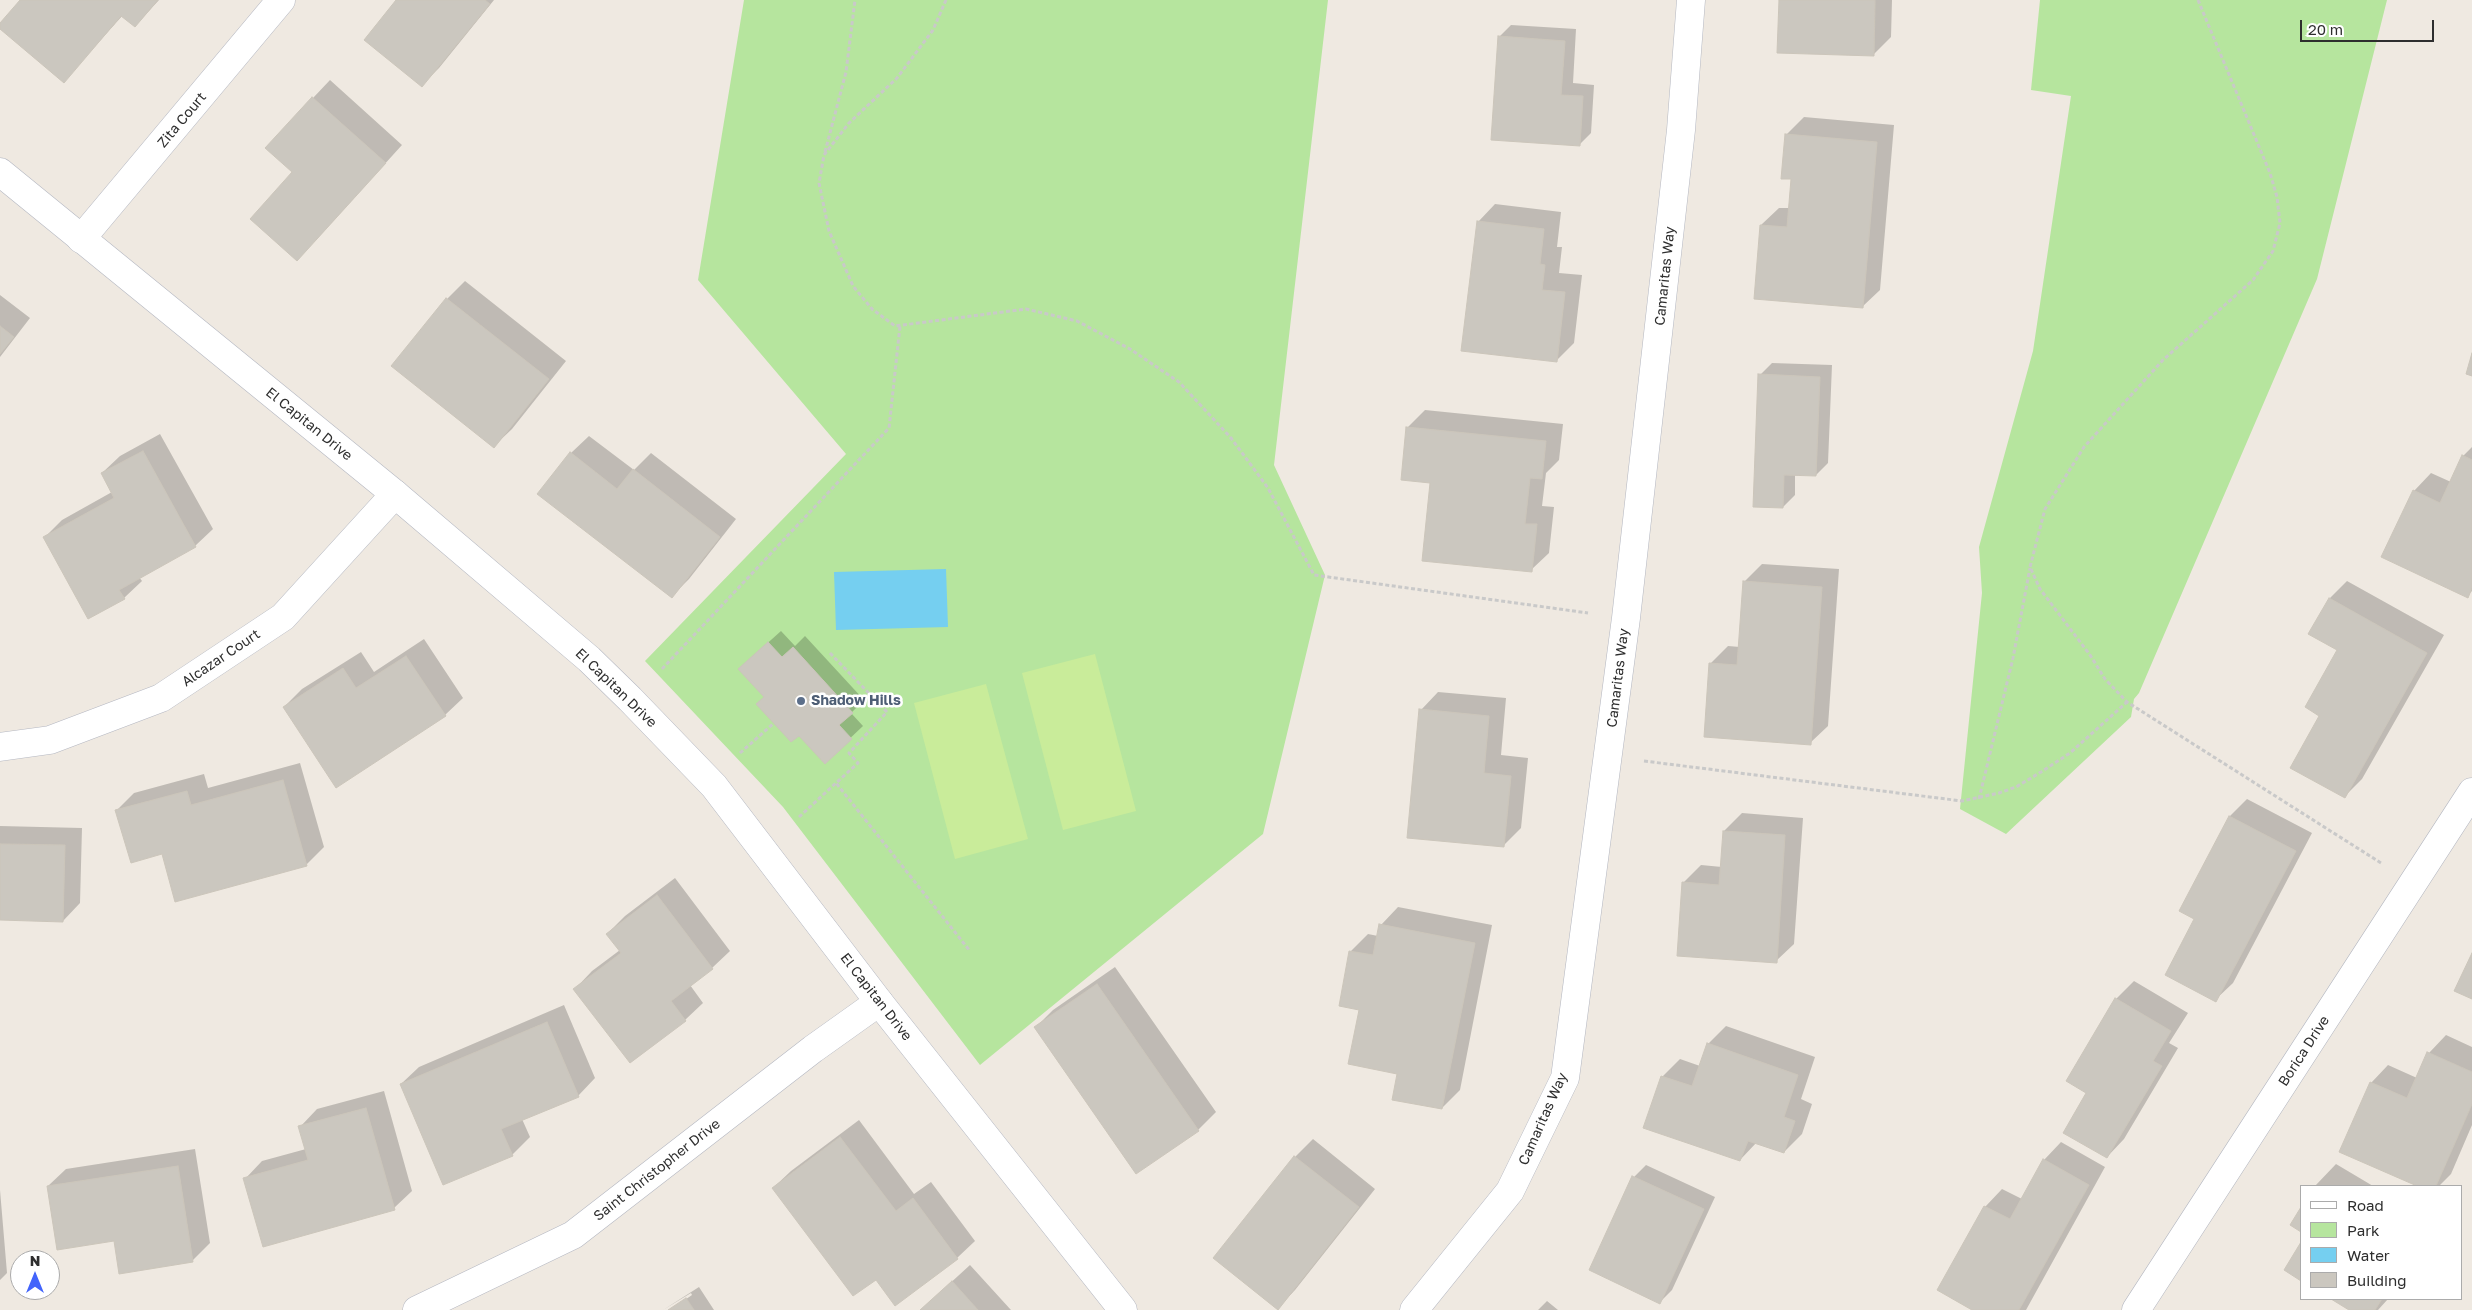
<!DOCTYPE html>
<style>
body{margin:0}
#map{position:relative;width:2472px;height:1310px;overflow:hidden;background:#efe9e1;font-family:"Golos Text",sans-serif}
canvas{display:block}
.legend{position:absolute;left:2300px;top:1185px;width:162px;height:115px;box-sizing:border-box;background:#fff;border:1px solid #ababab;margin:0;padding:6px 9px;list-style:none;font-size:15px;color:#2e2e2e}
.legend li{display:flex;align-items:center;gap:10px;height:25px}
.legend b{width:25px;border:1px solid #ababab}
.north{position:absolute;left:10px;top:1250px;width:50px;height:50px;box-sizing:border-box;background:#fff;border:1px solid #ababab;border-radius:50%;rotate:0deg;font-size:14px;font-weight:700;line-height:20px;text-align:center;color:#2e2e2e}
.north::after{content:'';display:block;margin:auto;width:18px;height:22px;background:#4264fb;clip-path:polygon(50% 0,100% 100%,50% 72%,0 100%)}
.scale{position:absolute;left:2300px;top:20px;width:134px;height:22px;box-sizing:border-box;border:2px solid #2e2e2e;border-top:0;padding-left:6px;font-size:15px;line-height:18px;white-space:nowrap;color:#2e2e2e;-webkit-text-stroke:4px #fff;paint-order:stroke}
</style>
<div id="map">
<canvas width="2472" height="1310"></canvas>
<ul class="legend">
<li><b style="height:6px;background:#fff"></b>Road</li>
<li><b style="height:14px;background:#b6e59e"></b>Park</li>
<li><b style="height:14px;background:#75cff0"></b>Water</li>
<li><b style="height:14px;background:#cbc7bf"></b>Building</li>
</ul>
<div class="north">N</div>
<div class="scale">20 m</div>
</div>
<script>
const ctx = document.querySelector('canvas').getContext('2d');
ctx.lineJoin = 'round';
function paint(path, color) {
  ctx.fillStyle = color;
  ctx.fill(path, 'evenodd');
}
function poly(rows) {
  const path = new Path2D();
  for (const r of rows) {
    path.moveTo(r[0], r[1]);
    for (let i = 2; i < r.length; i += 2) path.lineTo(r[i], r[i + 1]);
  }
  return path;
}
function strokePath(path, color, width, dash) {
  ctx.strokeStyle = color;
  ctx.lineWidth = width;
  ctx.lineCap = dash ? 'butt' : 'round';
  ctx.setLineDash(dash || []);
  ctx.stroke(path);
}
function label(font, color, halo, rows, align = 'center') {
  ctx.font = font + ' "Golos Text",sans-serif';
  ctx.lineWidth = 5;
  ctx.setLineDash([]);
  ctx.textBaseline = 'middle';
  ctx.strokeStyle = halo;
  ctx.fillStyle = color;
  for (const [text, x, y, turn = 0] of rows) {
    ctx.save();
    ctx.translate(x, y);
    ctx.rotate((+turn || 0) * Math.PI / 180);
    ctx.textAlign = isNaN(turn) ? turn : align;
    if (halo) ctx.strokeText(text, 0, 0);
    ctx.fillText(text, 0, 0);
    ctx.restore();
  }
}
const green = poly([
 [744,0,1328,0,1274,465,1325,575,1263,834,980,1065,783,807,645,661,846,454,698,280],
 [2040,0,2387,0,2317,279,2139,693,2134,699,2131,717,2006,834,1960,809,1982,593,1979,547,2033,351,2071,96,2031,90]
]);
const pitch = poly([
 [1095,654,1136,811,1063,830,1022,673],
 [986,684,1028,839,955,859,914,703]
]);
const water = poly([
 [946,569,948,627,836,630,834,572]
]);
const shadow = poly([
 [21,0,159,0,135,26,123,15,64,81,0,27],
 [398,0,494,0,439,68,422,85],
 [1780,0,1892,0,1891,37,1873,55],
 [1511,25,1576,29,1573,83,1594,85,1591,133,1579,145,1499,37],
 [330,80,402,145,314,242,294,172,313,98],
 [1804,117,1894,125,1880,290,1862,307,1761,225,1779,208,1790,208,1793,178,1786,135],
 [1495,204,1561,212,1557,247,1562,247,1559,273,1582,275,1574,343,1556,361,1478,222],
 [465,281,566,361,512,429,494,446,447,299],
 [0,295,30,318,0,357],
 [1772,363,1832,365,1828,463,1816,475,1795,474,1795,495,1783,507,1760,375],
 [1425,410,1563,424,1559,460,1546,473,1542,506,1554,507,1549,553,1531,570,1431,482,1407,428],
 [160,434,213,529,195,546,139,577,142,581,124,598,45,537,62,520,112,492,102,473,120,456],
 [589,436,634,470,651,453,736,519,689,579,671,597,571,453],
 [2472,447,2472,591,2467,596,2414,491,2431,473,2451,482,2463,456],
 [1762,564,1839,569,1828,726,1810,743,1710,664,1728,646,1740,647,1744,582],
 [2347,581,2444,635,2362,779,2345,796,2321,716,2339,650,2330,598],
 [781,631,795,646,805,636,864,700,851,713,863,726,825,762,766,697,752,657],
 [424,639,463,698,445,715,284,707,302,689,361,652,374,672],
 [1438,692,1506,698,1501,755,1528,758,1521,828,1503,846,1421,710],
 [300,763,324,847,306,865,163,853,117,810,134,793,204,774,208,788],
 [2247,799,2312,833,2233,983,2215,1000,2196,918,2230,816],
 [1742,813,1803,818,1794,944,1776,961,1683,883,1701,865,1722,867,1724,831],
 [0,826,82,828,80,903,63,921,0,919],
 [675,878,730,951,712,968,690,985,703,1003,685,1020,631,1062,575,989,592,971,620,950,607,934,625,916],
 [1398,907,1492,925,1460,1090,1442,1108,1399,1073,1361,1009,1351,951,1368,934,1378,936,1381,925],
 [1115,967,1216,1112,1198,1130,1036,1027,1053,1010],
 [2134,981,2188,1013,2169,1043,2178,1048,2124,1139,2107,1157,2088,1093,2116,999],
 [564,1005,595,1078,578,1096,522,1119,530,1137,512,1155,401,1084,419,1067],
 [1726,1026,1815,1057,1801,1099,1812,1104,1802,1134,1784,1152,1757,1142,1740,1160,1662,1077,1680,1059,1700,1066,1708,1044],
 [2446,1035,2472,1047,2472,1125,2451,1174,2439,1186,2420,1186,2341,1152,2371,1083,2388,1065,2417,1078,2429,1053],
 [384,1091,412,1191,394,1208,245,1179,262,1161,306,1149,300,1127,317,1109],
 [859,1120,914,1194,931,1182,975,1241,957,1258,876,1278,773,1188,791,1171],
 [1313,1139,1375,1189,1295,1290,1278,1308,1295,1157],
 [2061,1142,2105,1167,2026,1310,1975,1310,1985,1207,2002,1189,2022,1199,2044,1160],
 [195,1149,210,1243,192,1261,115,1240,48,1186,66,1169],
 [2336,1164,2373,1186,2315,1186],
 [1646,1165,1715,1197,1672,1290,1660,1302,1634,1177],
 [0,1190,7,1273,0,1280],
 [970,1265,1011,1310,920,1310,923,1308],
 [699,1287,714,1310,670,1310,692,1295,691,1293,663,1310],
 [2333,1299,2388,1299,2378,1310,2352,1310],
 [1547,1301,1558,1310,1538,1310]
]);
const building = poly([
 [20,0,158,0,135,27,121,16,64,83,0,29,0,23,20,0],
 [396,0,485,0,490,4,422,87,364,40,396,0],
 [1779,0,1875,0,1874,56,1777,53,1779,0],
 [1498,36,1565,41,1561,95,1583,96,1580,146,1491,140,1498,36],
 [312,97,386,163,297,261,250,219,292,172,265,148,312,97],
 [1785,134,1877,142,1863,308,1754,299,1760,225,1787,227,1791,179,1781,179,1785,134],
 [1477,221,1544,229,1540,264,1545,265,1542,290,1565,292,1557,362,1461,351,1477,221],
 [446,298,549,379,494,448,391,366,446,298],
 [0,326,14,337,0,354,0,326],
 [2472,353,2472,376,2466,374,2472,353],
 [1758,374,1820,377,1816,476,1784,475,1783,508,1753,507,1758,374],
 [1406,427,1546,441,1542,479,1530,478,1525,524,1537,524,1532,572,1422,561,1430,483,1401,480,1406,427],
 [143,451,196,547,119,590,125,599,88,619,43,537,114,498,101,473,143,451],
 [570,452,617,489,633,469,720,537,672,598,537,494,570,452],
 [2462,455,2472,460,2472,588,2468,598,2381,557,2413,490,2440,503,2462,455],
 [1743,581,1822,587,1811,745,1704,737,1709,663,1737,665,1743,581],
 [2329,598,2427,653,2345,798,2290,768,2319,716,2305,707,2337,650,2308,634,2329,598],
 [768,642,782,657,793,647,853,713,839,725,852,739,825,764,799,736,791,742,756,704,764,697,738,669,768,642],
 [406,656,446,716,336,788,283,707,343,668,356,688,406,656],
 [1419,709,1489,716,1484,773,1511,776,1504,847,1407,838,1419,709],
 [283,780,307,866,175,902,162,854,131,863,115,810,187,791,191,805,283,780],
 [2229,816,2296,851,2216,1002,2165,975,2194,919,2179,911,2229,816],
 [1723,831,1785,835,1777,963,1677,956,1682,882,1719,885,1723,831],
 [0,844,65,845,63,922,0,920,0,844],
 [657,895,713,969,671,1001,686,1021,630,1063,573,989,621,953,606,934,657,895],
 [1379,924,1475,943,1442,1109,1392,1100,1397,1074,1348,1064,1359,1010,1339,1006,1349,951,1373,955,1379,924],
 [2472,953,2472,999,2454,991,2472,953],
 [1097,984,1199,1131,1136,1174,1034,1027,1097,984],
 [2115,998,2171,1031,2153,1061,2162,1066,2107,1158,2063,1133,2086,1093,2066,1081,2115,998],
 [547,1022,579,1097,501,1129,513,1156,443,1185,400,1084,547,1022],
 [1707,1043,1798,1075,1784,1117,1795,1121,1784,1153,1748,1141,1740,1161,1643,1128,1661,1076,1692,1086,1707,1043],
 [2427,1052,2472,1072,2472,1104,2436,1186,2417,1186,2339,1152,2370,1082,2407,1098,2427,1052],
 [366,1108,395,1210,263,1247,243,1178,308,1160,298,1126,366,1108],
 [840,1137,896,1211,913,1198,958,1259,895,1306,876,1280,853,1296,772,1188,840,1137],
 [1294,1156,1359,1207,1278,1310,1213,1258,1294,1156],
 [2043,1159,2089,1185,2019,1310,1972,1310,1937,1290,1984,1206,2010,1219,2043,1159],
 [178,1166,193,1262,119,1274,114,1241,57,1250,47,1186,178,1166],
 [1632,1176,1704,1209,1660,1304,1589,1270,1632,1176],
 [2301,1207,2301,1232,2290,1225,2301,1207],
 [2301,1242,2301,1281,2284,1270,2301,1242],
 [952,1281,978,1310,920,1310,952,1281],
 [686,1298,694,1310,668,1310,686,1298],
 [2331,1299,2382,1299,2375,1310,2349,1310,2331,1299]
]);
const path = poly([
 [946,0,933,30,897,78,849,123,824,155,819,183,829,231,853,286,872,309,895,326,1026,309,1077,321,1130,349,1179,382,1231,438,1268,488,1314,575,1588,613],
 [2198,0,2270,173,2277,197,2280,223,2273,251,2253,280,2163,360,2084,447,2045,509,2030,567,2040,589,2090,655,2105,679,2127,702,2381,863],
 [825,152,846,72,855,0],
 [830,653,887,712,849,753,858,763,836,783,970,951],
 [662,669,889,428,900,326],
 [740,753,774,723],
 [1644,761,1962,801,1999,793,2016,787,2041,772,2070,753,2127,702],
 [1979,799,2013,658,2030,568],
 [799,817,836,783]
]);
const minor = poly([
 [81,239,281,0],
 [0,747,50,740,161,698,283,617,395,494],
 [417,1310,573,1235,813,1049,879,1002],
 [1414,1310,1510,1191,1565,1078,1626,618,1681,130,1691,0],
 [2136,1310,2472,792]
]);
const tertiary = poly([
 [0,172,395,494,589,659,630,699,714,786,879,1002,1123,1310]
]);
const markers = [
 [801,701,5,"#5c6f8a"]
];
const streetNames = [
 ["Zita Court",182,120,-50],
 ["Camaritas Way",1665,276,-84],
 ["El Capitan Drive",309,424,39],
 ["Alcazar Court",221,658,-34],
 ["Camaritas Way",1618,678,-83],
 ["El Capitan Drive",616,688,44],
 ["El Capitan Drive",876,997,52],
 ["Borica Drive",2304,1051,-57],
 ["Camaritas Way",1543,1119,-66],
 ["Saint Christopher Drive",657,1170,-38]
];
const serviceNames = [
 ["Shadow Hills",811,701]
];
paint(green, '#b6e59e');
paint(pitch, '#c9ec9a');
paint(water, '#75cff0');
paint(shadow, '#0003');
paint(building, '#cbc7bf');
strokePath(building, '#cbc5ba', 1);
strokePath(minor, '#b4b7c1', 29);
strokePath(tertiary, '#b4b7c1', 29);
strokePath(path, '#c9c9c9', 3, [4, 2.5]);
strokePath(minor, '#fff', 28);
strokePath(tertiary, '#fff', 28);
for (const [x, y, r, color] of markers) {
  const dot = new Path2D();
  dot.arc(x, y, r, 0, 2 * Math.PI);
  ctx.fillStyle = color;
  ctx.fill(dot);
  strokePath(dot, '#fff', 2);
}
label('14px', '#2e2e2e', '#fff', streetNames);
label('bold 14px', '#4e5e75', '#fff', serviceNames, 'left');
</script>
